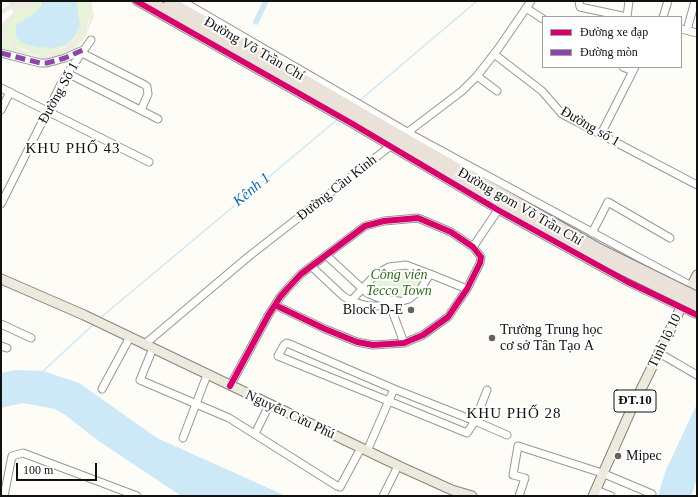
<!DOCTYPE html>
<meta charset="utf-8">
<style>
body{margin:0}
#map{position:relative;width:698px;height:497px;overflow:hidden;background:#fdfcf7;font-family:Georgia,serif}
canvas{display:block}
.frame{position:absolute;inset:0;border:2px solid #111;pointer-events:none}
.legend{position:absolute;left:542px;top:16px;width:140px;height:52px;box-sizing:border-box;background:#fff;border:1px solid #a0a0a0;margin:0;padding:5px 7px;list-style:none;font-size:12px;color:#111}
.legend li{display:flex;align-items:center;gap:8px;height:20px}
.legend b{width:20px;border:1px solid #a0a0a0}
.scale{position:absolute;left:16px;top:463px;width:81px;height:18px;box-sizing:border-box;border:2px solid #111;border-top:0;padding-left:5px;font-size:12px;line-height:14px;white-space:nowrap;color:#111;-webkit-text-stroke:3px #fff;paint-order:stroke}
</style>
<div id="map">
<canvas width="698" height="497"></canvas>
<div class="frame"></div>
<ul class="legend">
<li><b style="height:5px;background:#d6006c"></b>Đường xe đạp</li>
<li><b style="height:5px;background:#8e44ad"></b>Đường mòn</li>
</ul>
<div class="scale">100 m</div>
</div>
<script>
const ctx = document.querySelector('canvas').getContext('2d');
ctx.lineJoin = 'round';
function paint(path, color) {
  ctx.fillStyle = color;
  ctx.fill(path, 'evenodd');
}
function poly(rows) {
  const path = new Path2D();
  for (const r of rows) {
    path.moveTo(r[0], r[1]);
    for (let i = 2; i < r.length; i += 2) path.lineTo(r[i], r[i + 1]);
  }
  return path;
}
function strokePath(path, color, width, dash) {
  ctx.strokeStyle = color;
  ctx.lineWidth = width;
  ctx.lineCap = dash ? 'butt' : 'round';
  ctx.setLineDash(dash || []);
  ctx.stroke(path);
}
function label(font, color, halo, rows, align = 'center') {
  ctx.font = font + ' Georgia,serif';
  ctx.lineWidth = 4;
  ctx.setLineDash([]);
  ctx.textBaseline = 'middle';
  ctx.strokeStyle = halo;
  ctx.fillStyle = color;
  for (const [text, x, y, turn = 0] of rows) {
    ctx.save();
    ctx.translate(x, y);
    ctx.rotate((+turn || 0) * Math.PI / 180);
    ctx.textAlign = isNaN(turn) ? turn : align;
    if (halo) ctx.strokeText(text, 0, 0);
    ctx.fillText(text, 0, 0);
    ctx.restore();
  }
}
const green = poly([
 [33,1,86,1,87,17,81,33,69,45,49,53,33,53,13,45,5,37,2,30,20,11,29,8],
 [89,1,91,1,92,5,94,16,84,39,76,48,74,45,81,38,89,23],
 [1,37,12,48,32,55,50,56,69,48,74,50,70,53,52,60,40,60,1,50],
 [396,267,416,271,425,277,422,284,408,296,399,299,393,299,364,290,378,276]
]);
const plaza = poly([
 [8,1,33,1,29,8,20,11,2,32,8,41,22,50,33,53,49,53,64,48,74,41,81,33,85,23,87,11,86,1,89,1,90,9,87,27,81,38,74,45,76,48,74,50,69,48,55,55,46,56,24,53,12,48,1,37,1,25,14,12,11,9,1,15,1,10,9,5]
]);
const water = poly([
 [42,1,76,1,80,25,74,37,65,45,53,48,37,47,22,43,16,37,16,25,34,14,41,6],
 [16,370,43,371,79,383,157,438,286,496,180,495,100,442,64,414,55,409,23,403,1,408,1,373],
 [697,404,697,479,691,496,658,496,665,472]
]);
const stream = poly([
 [359,101,477,1],
 [99,319,338,119],
 [42,372,95,323]
]);
const canal = poly([
 [256,22,266,1]
]);
const minor = poly([
 [136,1,351,123,498,210,628,282,697,315],
 [182,1,414,136,697,289],
 [579,1,580,7,627,17],
 [526,8,543,19],
 [627,17,629,1],
 [663,17,668,1],
 [681,29,697,33],
 [687,30,695,1],
 [1,53,40,63,47,63,65,58,83,50],
 [82,53,145,85,147,87,148,94,141,110],
 [494,54,542,91,562,114,697,185],
 [623,67,633,71],
 [67,73,158,119],
 [477,76,497,91],
 [1,88,149,162],
 [1,110,10,92],
 [601,134,635,67],
 [404,135,462,91,477,76,498,49,531,1],
 [1,204,64,78,91,40],
 [592,233,608,202,670,238],
 [473,247,498,210],
 [326,255,367,293,379,298,398,301],
 [312,267,343,296,351,301,368,306,385,306,409,299,420,290,430,274,406,265,389,267,375,275,351,301],
 [430,274,467,289],
 [390,305,404,343],
 [1,324,31,338],
 [145,344,248,257,393,144],
 [1,346,7,348],
 [153,348,140,380,229,418,337,486,340,487,361,448],
 [659,353,697,375],
 [230,386,269,314,275,305,280,297,287,289,301,274,365,226,384,221,418,218,451,232,473,247,481,257,480,263,467,289,448,317,423,335,404,343,373,345,357,342,325,329,275,305],
 [102,389,130,337],
 [487,390,475,421,467,433,278,356,284,345,287,343,394,389,475,421,507,435],
 [255,434,269,405],
 [183,438,207,375],
 [367,451,394,389],
 [596,490,611,496],
 [4,496,12,456,23,453,137,496],
 [383,496,398,466],
 [519,496,525,478,513,475,518,446,602,473,652,494]
]);
const major = poly([
 [1,279,84,315,401,467,452,490,472,496],
 [593,496,631,410,697,275]
]);
const highway = poly([
 [150,1,597,257],
 [169,1,411,142,601,250]
]);
const highwayBridge = poly([
 [601,250,697,297],
 [597,257,697,306]
]);
const quiet = poly([
 [1,53,40,63,47,63,65,58,85,49]
]);
const cycleway = poly([
 [136,1,351,123,498,210,628,282,697,315],
 [230,386,269,314,275,305,280,297,287,289,301,274,365,226,384,221,418,218,451,232,473,247,481,257,480,263,467,289,448,317,423,335,404,343,373,345,357,342,325,329,275,305]
]);
const markers = [
 [411,310,4,"#646362"],
 [492,338,4,"#646362"],
 [618,456,4,"#646362"]
];
const shields = [
 [635,401,42]
];
const shieldNames = [
 ["ĐT.10",635,401]
];
const streetNames = [
 ["Đường Võ Trần Chí",254,49,30],
 ["Đường Số 1",59,93,-61],
 ["Đường số 1",590,127,30],
 ["Đường Cầu Kinh",337,188,-38],
 ["Đường gom Võ Trần Chí",520,207,30],
 ["Tỉnh lộ 10",665,341,-64],
 ["Nguyễn Cửu Phú",290,415,25]
];
const parkNames = [
 ["Công viên",399,275],
 ["Tecco Town",399,291]
];
const poiNames = [
 ["Block D-E",403,310,"right"],
 ["Trường Trung học",500,330],
 ["cơ sở Tân Tạo A",500,346],
 ["Mipec",626,456]
];
const neighbourhoodNames = [
 ["KHU PHỐ 43",73,149],
 ["KHU PHỐ 28",514,414]
];
const waterNames = [
 ["Kênh 1",252,190,-40]
];
paint(green, '#e7f3d7');
paint(plaza, '#edebe2');
paint(water, '#cde8f7');
strokePath(stream, '#cde8f7', 1.5);
strokePath(canal, '#cde8f7', 5.5);
strokePath(minor, '#979795', 9);
strokePath(major, '#858482', 11);
strokePath(highway, '#858482', 12);
strokePath(minor, '#fffffe', 7);
strokePath(major, '#ede9dc', 9);
strokePath(highway, '#eae1d8', 10);
strokePath(highwayBridge, '#858482', 12, []);
strokePath(highwayBridge, '#eae1d8', 10);
strokePath(quiet, '#8e44ad', 5, [10, 5]);
strokePath(cycleway, '#d6006c', 6);
for (const [x, y, r, color] of markers) {
  const dot = new Path2D();
  dot.arc(x, y, r, 0, 2 * Math.PI);
  ctx.fillStyle = color;
  ctx.fill(dot);
  strokePath(dot, '#fff', 1.5);
}
for (const [x, y, w] of shields) {
  const box = new Path2D();
  box.roundRect(x - w / 2, y - 11, w, 22, 3);
  ctx.fillStyle = '#fff';
  ctx.fill(box);
  strokePath(box, '#111', 1);
}
label('bold 13px', '#111', null, shieldNames);
label('14px', '#111', '#fff', streetNames);
label('italic 14px', '#2f6b1f', '#fff', parkNames);
label('14px', '#111', '#fff', poiNames, 'left');
ctx.letterSpacing = '1px';
label('15px', '#111', '#fff', neighbourhoodNames);
ctx.letterSpacing = '0px';
label('italic 15px', '#1768a6', '#fff', waterNames);
</script>
